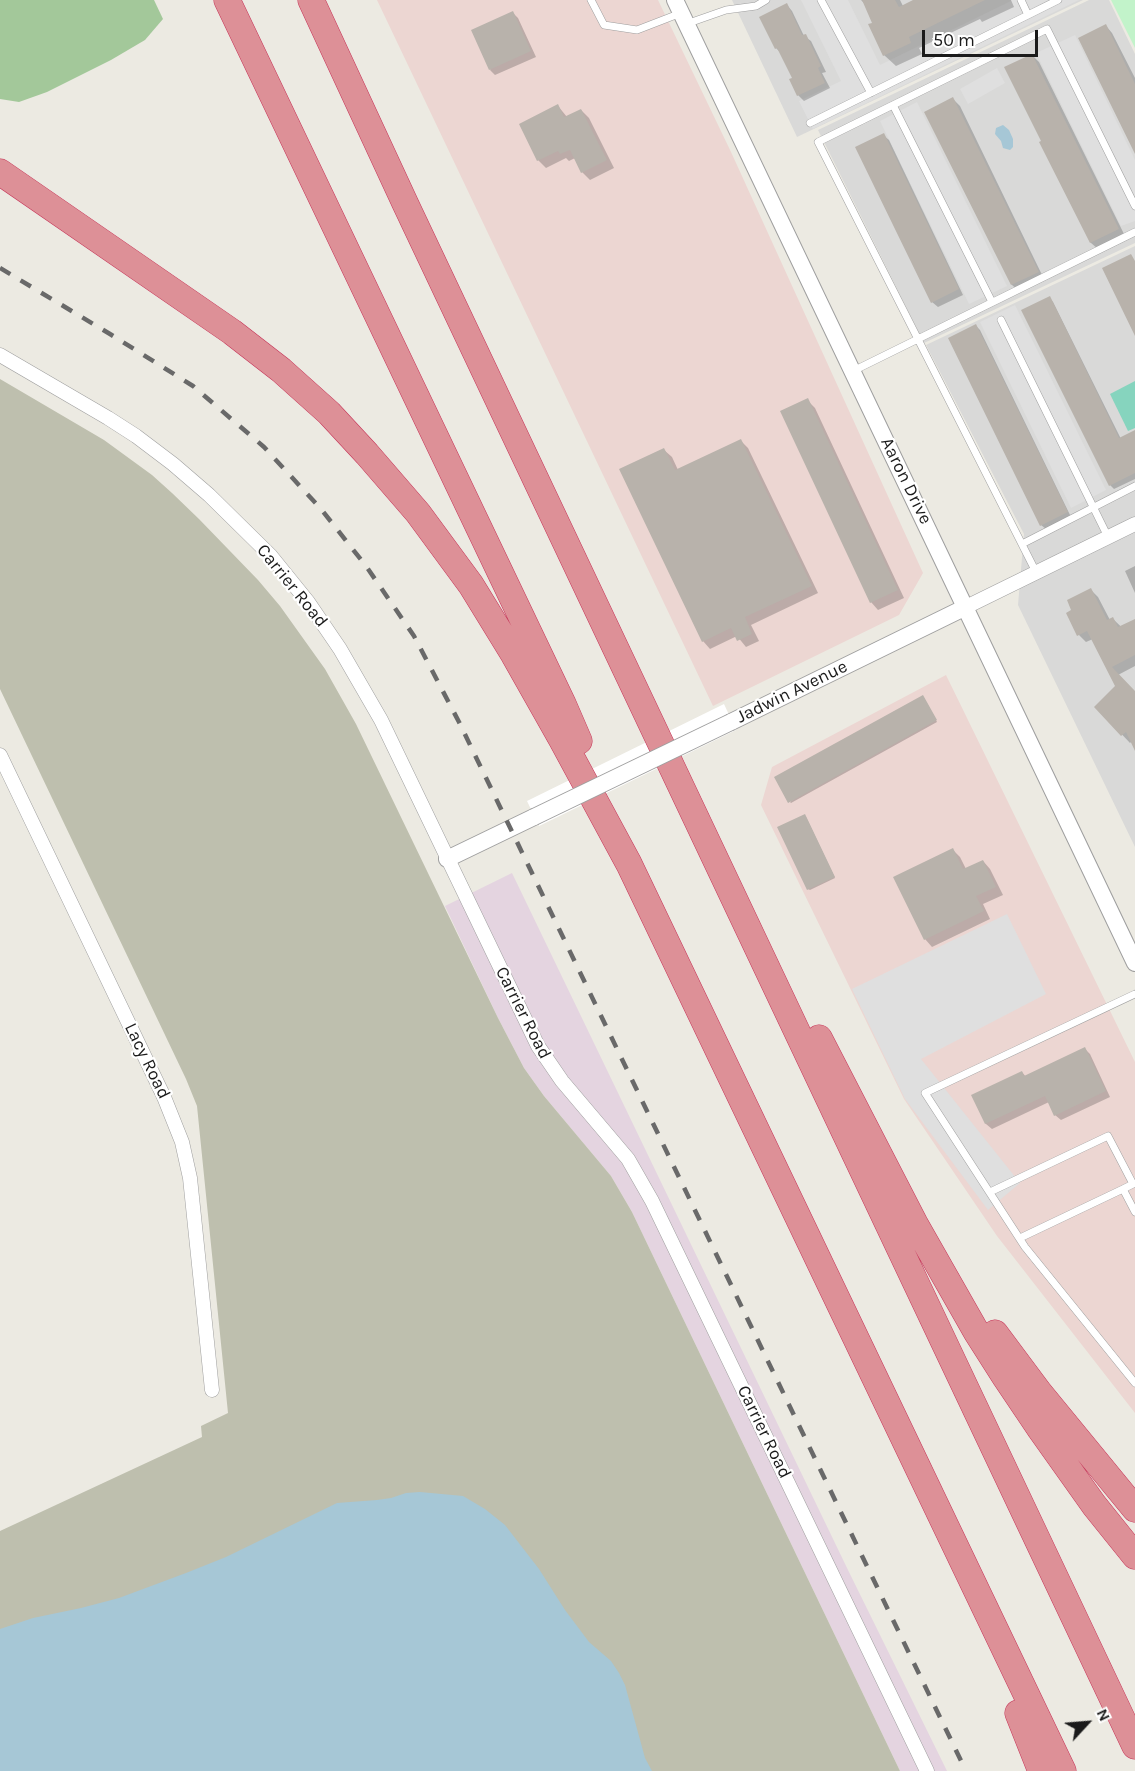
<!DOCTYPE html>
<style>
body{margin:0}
#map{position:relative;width:1135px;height:1771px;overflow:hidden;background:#eceae2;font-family:Karla,sans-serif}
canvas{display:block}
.north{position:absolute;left:1057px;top:1693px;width:60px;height:60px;-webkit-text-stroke:4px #fff;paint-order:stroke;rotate:64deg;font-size:16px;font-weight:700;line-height:24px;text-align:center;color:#1b1b1b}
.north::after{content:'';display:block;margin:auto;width:21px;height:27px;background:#1b1b1b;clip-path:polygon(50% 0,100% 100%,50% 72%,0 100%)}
.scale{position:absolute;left:922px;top:30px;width:116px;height:27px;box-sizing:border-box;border:3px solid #1b1b1b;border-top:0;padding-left:8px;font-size:18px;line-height:21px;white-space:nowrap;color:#1b1b1b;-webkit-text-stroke:4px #fff;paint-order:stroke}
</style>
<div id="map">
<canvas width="1135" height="1771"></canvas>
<div class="north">N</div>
<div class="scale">50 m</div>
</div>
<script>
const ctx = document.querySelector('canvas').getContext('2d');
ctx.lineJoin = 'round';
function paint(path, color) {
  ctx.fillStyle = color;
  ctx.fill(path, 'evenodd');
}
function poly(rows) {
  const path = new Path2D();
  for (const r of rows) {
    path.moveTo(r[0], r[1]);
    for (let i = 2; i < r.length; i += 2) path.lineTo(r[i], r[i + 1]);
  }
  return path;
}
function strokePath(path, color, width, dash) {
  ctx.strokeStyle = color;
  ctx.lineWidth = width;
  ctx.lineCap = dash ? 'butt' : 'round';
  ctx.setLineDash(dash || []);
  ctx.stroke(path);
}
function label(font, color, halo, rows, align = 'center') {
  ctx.font = font + ' Karla,sans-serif';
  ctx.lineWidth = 4.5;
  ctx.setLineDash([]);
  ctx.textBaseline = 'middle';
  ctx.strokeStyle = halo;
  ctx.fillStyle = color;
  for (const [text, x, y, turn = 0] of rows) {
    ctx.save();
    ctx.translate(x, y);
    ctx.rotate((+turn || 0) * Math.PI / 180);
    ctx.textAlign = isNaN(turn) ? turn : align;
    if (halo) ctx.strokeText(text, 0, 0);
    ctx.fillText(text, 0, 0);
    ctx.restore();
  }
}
const residential = poly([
 [732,0,1083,0,797,137],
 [1089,0,1109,0,1135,54,1135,243,924,343,818,130],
 [1135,246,1135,847,1018,605,1024,534,926,345]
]);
const commercial = poly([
 [377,0,658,0,731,152,923,573,899,615,713,706],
 [946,675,1135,1062,1135,1413,997,1236,904,1099,761,805,772,767]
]);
const industrial = poly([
 [512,873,848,1570,947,1771,900,1771,632,1212,611,1176,544,1096,524,1068,498,1018,445,906]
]);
const construction = poly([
 [0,379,104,440,152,475,172,493,199,519,258,580,280,606,325,669,356,724,498,1018,524,1068,544,1096,611,1176,632,1212,900,1771,0,1771,0,1531,202,1437,201,1426,228,1413,197,1106,186,1079,0,689]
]);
const forest = poly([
 [0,0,154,0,163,19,145,40,111,60,47,92,19,102,0,99]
]);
const park = poly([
 [1111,0,1135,0,1135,48]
]);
const pitch = poly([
 [1135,381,1135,428,1128,431,1110,394]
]);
const parking = poly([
 [801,0,848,0,880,65,1011,1,1011,0,1079,0,813,129,799,101,841,81],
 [1075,35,1135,160,1135,221,1121,226,1036,53],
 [997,68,1005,83,968,104,960,89],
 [917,102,1007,286,969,304,880,121],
 [1015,305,1106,490,1071,508,980,322],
 [1007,914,1046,994,921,1059,1020,1183,988,1210,905,1099,852,989]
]);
const water = poly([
 [1003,125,1009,130,1013,139,1013,147,1010,150,1003,148,1001,141,995,134,996,128],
 [420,1492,463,1496,485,1509,505,1525,539,1569,565,1610,589,1642,611,1661,619,1673,625,1685,645,1758,652,1771,0,1771,0,1629,33,1618,81,1608,119,1598,186,1573,226,1557,337,1503,377,1500,391,1498,406,1493]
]);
const pier = poly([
 [724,704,736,730,539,826,527,801]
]);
const shadow = poly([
 [861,0,900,0,903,6,916,0,1011,0,1014,7,982,22,980,19,919,48,922,54,896,66,884,55,874,24,866,5],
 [787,5,792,11,804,36,811,41,826,72,822,73,830,88,804,101,798,95,794,79,782,54,776,48,761,17],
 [513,13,518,18,536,57,495,75,490,70],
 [1106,26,1112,33,1135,78,1135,150],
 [1032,55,1039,62,1125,236,1098,249,1091,243,1043,142],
 [953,99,960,106,1044,279,1019,291,1012,285],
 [558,106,567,117,581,110,589,118,614,168,590,180,582,172,575,158,569,161,566,158,546,168,538,160,521,124],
 [883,135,889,140,963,295,938,307,932,302],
 [1049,298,1053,302,1121,439,1135,432,1135,479,1114,489,1110,485],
 [976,326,980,330,1071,517,1046,529,1041,525],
 [807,400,815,408,904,598,878,610,871,602],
 [741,441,748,448,818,593,751,625,759,641,746,647,737,636,710,649,703,641,664,450,672,457,678,470],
 [1135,566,1135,593,1125,571],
 [1091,590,1098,597,1110,620,1113,619,1135,640,1135,666,1118,675,1135,693,1135,748,1132,741,1130,743,1096,707,1117,687,1093,639,1086,642,1079,635],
 [924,698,937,722,791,803,790,802],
 [806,817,835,878,810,890,808,889],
 [953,850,960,857,966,869,983,861,990,869,1003,895,983,904,990,919,932,947,925,939],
 [1085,1049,1090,1054,1110,1097,1061,1120,1055,1115,1049,1102,992,1129,986,1124,973,1096,1022,1072,1026,1077]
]);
const building = poly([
 [862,0,895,0,899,7,913,0,985,0,909,37,911,43,883,56,868,24,872,23],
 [787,3,802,35,806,34,821,66,818,68,825,83,797,96,789,79,792,78,777,48,775,49,759,17],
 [513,11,531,51,489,70,471,30],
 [1106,24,1135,84,1135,154,1078,38],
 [1032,54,1119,229,1090,243,1039,142,1041,141,1004,67],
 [953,97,1039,272,1011,285,924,112],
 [558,104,564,117,581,109,607,160,581,173,570,150,560,154,558,151,537,161,519,124],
 [884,133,959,289,931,303,855,147],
 [1131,254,1135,261,1135,336,1102,268],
 [1050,296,1119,438,1135,430,1135,473,1109,486,1021,310],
 [976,324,1068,512,1040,526,948,338],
 [808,398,898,590,870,603,780,411],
 [741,439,812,586,745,617,752,634,737,641,731,628,702,642,619,469,664,448,675,470],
 [1091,588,1107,620,1113,617,1118,627,1135,619,1135,655,1112,667,1135,691,1135,751,1126,732,1121,736,1094,707,1115,686,1087,631,1077,636,1066,613,1071,610,1067,600],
 [923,695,937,720,788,803,774,777],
 [805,814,835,877,807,890,777,827],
 [953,848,963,869,983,860,996,887,976,896,984,911,924,940,893,877],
 [1085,1047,1106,1091,1054,1116,1045,1096,985,1124,971,1095,1022,1071,1024,1076]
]);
const service = poly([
 [591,0,604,25,637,30,681,13],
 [821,0,871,93],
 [1028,15,1058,0],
 [686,24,726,10,756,6,766,0],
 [893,105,992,302],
 [810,123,1028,15,1021,0],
 [1001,320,1108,537],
 [853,371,1135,232],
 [1022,544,1135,486],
 [1036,572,818,142,1047,29,1135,206],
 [1135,994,925,1093,1025,1247,1135,1383],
 [990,1192,1108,1136,1133,1184,1123,1189],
 [1020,1238,1123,1189,1135,1212]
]);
const minor = poly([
 [0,355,108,418,136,436,173,464,209,495,270,555,308,602,340,649,381,720,538,1046,562,1081,628,1159,652,1201,927,1771],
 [966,607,1135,524],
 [0,755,164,1097,182,1142,190,1178,212,1390]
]);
const tertiary = poly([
 [675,0,1135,963],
 [731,722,966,607],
 [447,859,534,817]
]);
const motorway = poly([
 [227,0,563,704,579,741],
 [311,0,405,203,1135,1746],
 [0,172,232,332,281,370,329,413,367,454,418,513,471,585,514,655,562,740,629,864,1063,1771],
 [819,1038,915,1224,977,1333,1005,1377,1040,1429,1094,1505,1135,1556],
 [995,1333,1039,1392,1135,1509],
 [1018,1713,1041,1771]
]);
const rail = poly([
 [0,268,110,334,193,386,264,447,321,509,366,566,414,636,459,722,966,1771]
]);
const tertiaryBridge = poly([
 [534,817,731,722]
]);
const streetNames = [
 ["Aaron Drive",906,481,64],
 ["Carrier Road",292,586,51],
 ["Jadwin Avenue",792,692,-26],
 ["Carrier Road",523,1013,63],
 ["Lacy Road",147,1061,64],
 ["Carrier Road",764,1432,64]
];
paint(residential, '#d9d9d8');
paint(commercial, '#ecd6d2');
paint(industrial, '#e4d4e0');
paint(construction, '#bebfae');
paint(forest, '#a3c89a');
paint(park, '#c2f3ca');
paint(pitch, '#86d4be');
paint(parking, '#dfdfdf');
paint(water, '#a6c7d6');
paint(pier, '#fff');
paint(shadow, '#0003');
paint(building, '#b8b2ab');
strokePath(service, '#9f9f9f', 8);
strokePath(minor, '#9f9f9f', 15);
strokePath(tertiary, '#9f9f9f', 18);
strokePath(motorway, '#c53458', 27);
strokePath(service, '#fff', 7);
strokePath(minor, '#fff', 14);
strokePath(tertiary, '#fff', 16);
strokePath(motorway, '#dd9097', 26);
strokePath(rail, '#696969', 4.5, [12, 12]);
strokePath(tertiaryBridge, '#9f9f9f', 18, []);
strokePath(tertiaryBridge, '#fff', 16);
label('18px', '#1b1b1b', '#fff', streetNames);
</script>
